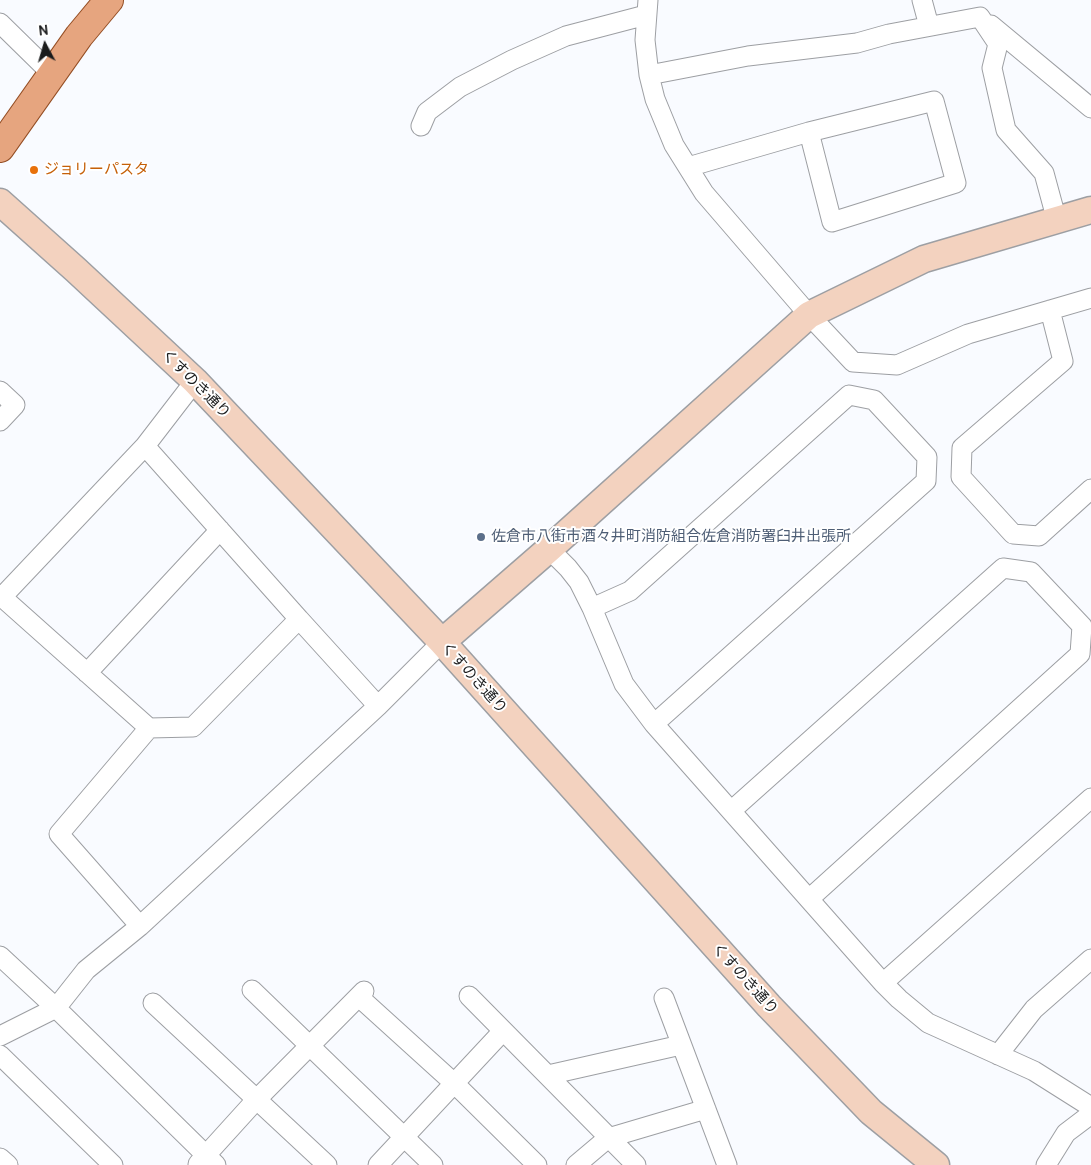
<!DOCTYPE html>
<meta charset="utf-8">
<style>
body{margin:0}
#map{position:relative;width:1091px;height:1165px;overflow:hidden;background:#f9fbff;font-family:Cabin,sans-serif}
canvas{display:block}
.north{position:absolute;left:20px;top:20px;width:50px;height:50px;-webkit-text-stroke:4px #fff;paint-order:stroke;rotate:354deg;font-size:14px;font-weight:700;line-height:20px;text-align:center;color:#1a1b1c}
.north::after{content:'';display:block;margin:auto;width:18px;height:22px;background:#1a1b1c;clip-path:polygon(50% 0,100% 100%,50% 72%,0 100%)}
</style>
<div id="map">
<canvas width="1091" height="1165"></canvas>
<div class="north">N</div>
</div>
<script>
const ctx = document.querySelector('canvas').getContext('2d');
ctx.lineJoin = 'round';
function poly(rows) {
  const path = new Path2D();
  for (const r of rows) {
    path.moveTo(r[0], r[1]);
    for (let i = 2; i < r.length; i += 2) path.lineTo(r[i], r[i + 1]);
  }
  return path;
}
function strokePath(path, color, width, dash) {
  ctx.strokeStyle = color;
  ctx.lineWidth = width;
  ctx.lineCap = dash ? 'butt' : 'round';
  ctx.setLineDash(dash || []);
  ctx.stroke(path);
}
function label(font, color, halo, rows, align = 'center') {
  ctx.font = font + ' Cabin,"Noto Sans JP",sans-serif';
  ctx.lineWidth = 4;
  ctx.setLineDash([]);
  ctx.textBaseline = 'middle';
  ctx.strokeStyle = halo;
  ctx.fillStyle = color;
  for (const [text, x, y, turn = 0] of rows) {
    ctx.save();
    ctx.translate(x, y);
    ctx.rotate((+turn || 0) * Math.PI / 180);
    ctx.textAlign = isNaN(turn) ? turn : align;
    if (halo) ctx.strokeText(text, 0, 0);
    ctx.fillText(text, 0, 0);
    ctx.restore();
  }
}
const street = poly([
 [648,0,645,40,649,75,655,99,674,145,704,193,809,315,853,362,897,365,968,334,1091,298],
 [922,0,929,26],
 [0,23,52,74],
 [991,25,1091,108],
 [649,75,748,56,857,43,889,34,980,17,998,44,992,68,1006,130,1044,173,1057,221],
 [421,126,427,112,460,87,512,60,566,36,646,15],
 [688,167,809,132,934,101,956,183,832,222,809,132],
 [1050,310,1063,361,962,448,961,477,1013,534,1039,536,1091,489],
 [0,391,15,405,0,421],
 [145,446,299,619],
 [549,549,568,568,579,582,592,608,624,684,654,724,883,983,899,999,928,1023,1034,1071,1091,1107],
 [592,608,630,591,849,395,874,400,927,457,926,481,654,724],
 [87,673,220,530],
 [149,728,193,727,299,619,378,706],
 [731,811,1003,568,1031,572,1082,626,1080,654,809,899],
 [140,926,59,834,149,728,2,597,145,446,195,381],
 [0,956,56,1008,216,1165],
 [883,983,1091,798],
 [252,990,433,1165],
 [469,996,636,1165],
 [359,997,455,1084,537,1165],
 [664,998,727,1165],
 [153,1003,327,1165],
 [0,1036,56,1008,86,970,140,926,378,706,442,642],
 [0,1055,113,1165],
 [998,1055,1034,1009,1091,959],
 [548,1075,681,1045],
 [0,1158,8,1165],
 [198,1164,256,1100,364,991],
 [378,1165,503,1031],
 [576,1165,608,1138,706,1109],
 [1046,1165,1066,1133,1091,1114]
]);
const secondary = poly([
 [0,202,76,270,195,381,442,642,769,1006,871,1112,936,1165],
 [442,642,549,549,809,315,924,259,1091,210]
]);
const primary = poly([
 [0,148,79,36,109,0]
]);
const markers = [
 [34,170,5,"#e8710a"],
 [481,537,5,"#5c6f8a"]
];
const foodNames = [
 ["ジョリーパスタ",44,170]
];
const streetNames = [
 ["くすのき通り",196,384,45],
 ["くすのき通り",474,678,48],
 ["くすのき通り",745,979,48]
];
const serviceNames = [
 ["佐倉市八街市酒々井町消防組合佐倉消防署臼井出張所",491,537]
];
strokePath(street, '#9d9fa3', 21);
strokePath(secondary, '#9d9fa3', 29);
strokePath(primary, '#944e24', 30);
strokePath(street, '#fff', 19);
strokePath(secondary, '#f3d2bf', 26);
strokePath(primary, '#e6a57f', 28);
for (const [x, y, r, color] of markers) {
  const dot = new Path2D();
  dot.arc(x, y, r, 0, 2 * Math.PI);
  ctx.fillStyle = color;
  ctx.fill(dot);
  strokePath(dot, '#fff', 2);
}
label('15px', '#c56008', '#fff', foodNames, 'left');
label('15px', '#1a1b1c', '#fff', streetNames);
label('15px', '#4e5e75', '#fff', serviceNames, 'left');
</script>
